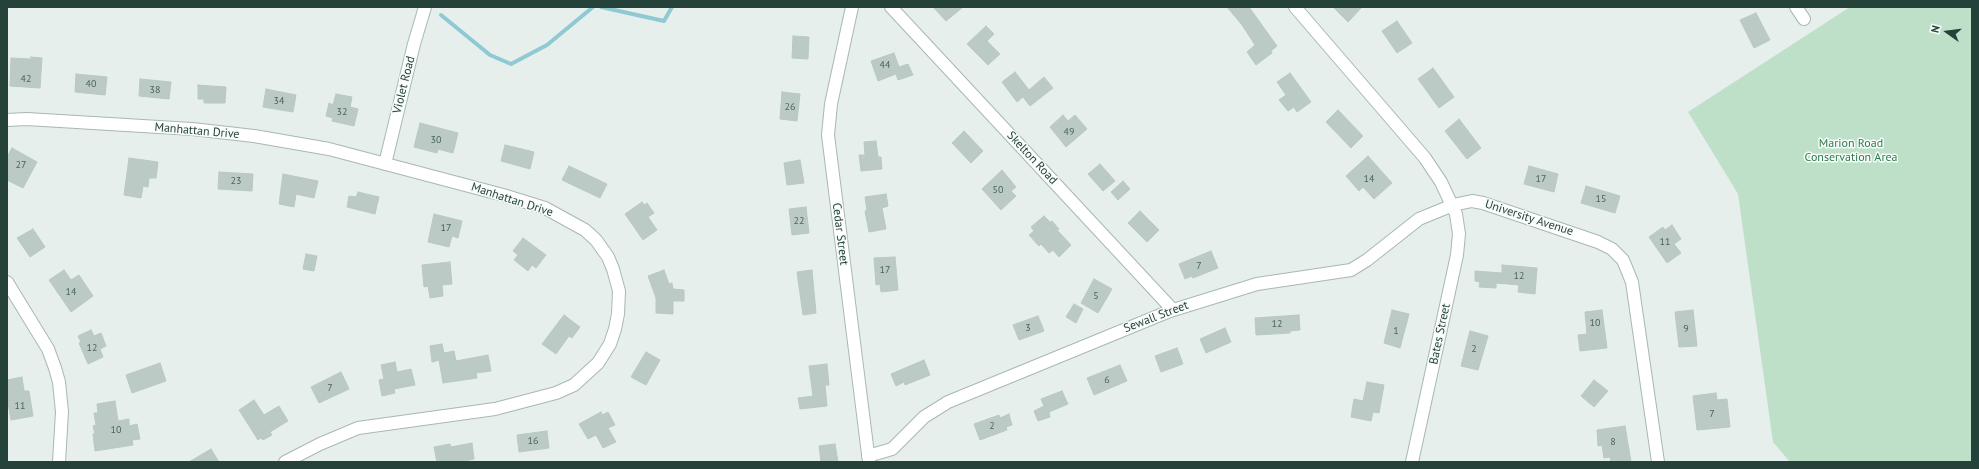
<!DOCTYPE html>
<style>
body{margin:0}
#map{position:relative;width:1979px;height:469px;overflow:hidden;background:#e6efeb;font-family:"PT Sans",sans-serif}
canvas{display:block}
.frame{position:absolute;inset:0;border:8px solid #24423a;pointer-events:none}
.north{position:absolute;left:1927px;top:12px;width:40px;height:40px;-webkit-text-stroke:3px #f7fbf9;paint-order:stroke;rotate:284deg;font-size:11px;font-weight:700;line-height:16px;text-align:center;color:#24423a}
.north::after{content:'';display:block;margin:auto;width:14px;height:18px;background:#24423a;clip-path:polygon(50% 0,100% 100%,50% 72%,0 100%)}
</style>
<div id="map">
<canvas width="1979" height="469"></canvas>
<div class="frame"></div>
<div class="north">N</div>
</div>
<script>
const ctx = document.querySelector('canvas').getContext('2d');
ctx.lineJoin = 'round';
function paint(path, color) {
  ctx.fillStyle = color;
  ctx.fill(path, 'evenodd');
}
function poly(rows) {
  const path = new Path2D();
  for (const r of rows) {
    path.moveTo(r[0], r[1]);
    for (let i = 2; i < r.length; i += 2) path.lineTo(r[i], r[i + 1]);
  }
  return path;
}
function strokePath(path, color, width, dash) {
  ctx.strokeStyle = color;
  ctx.lineWidth = width;
  ctx.lineCap = dash ? 'butt' : 'round';
  ctx.setLineDash(dash || []);
  ctx.stroke(path);
}
function label(font, color, halo, rows, align = 'center') {
  ctx.font = font + ' "PT Sans",sans-serif';
  ctx.lineWidth = 3;
  ctx.setLineDash([]);
  ctx.textBaseline = 'middle';
  ctx.strokeStyle = halo;
  ctx.fillStyle = color;
  for (const [text, x, y, turn = 0] of rows) {
    ctx.save();
    ctx.translate(x, y);
    ctx.rotate((+turn || 0) * Math.PI / 180);
    ctx.textAlign = isNaN(turn) ? turn : align;
    if (halo) ctx.strokeText(text, 0, 0);
    ctx.fillText(text, 0, 0);
    ctx.restore();
  }
}
const green = poly([
 [1850,7,1972,7,1972,462,1790,462,1773,442,1738,194,1688,112]
]);
const stream = poly([
 [601,7,664,21,672,7],
 [441,15,490,55,511,64,547,45,593,7]
]);
const building = poly([
 [933,7,963,7,946,21,933,7],
 [1227,7,1249,7,1277,46,1271,51,1272,53,1256,65,1247,52,1255,45,1242,25,1227,7],
 [1333,7,1362,7,1348,22,1333,7],
 [1756,13,1770,40,1754,48,1740,20,1756,13],
 [1397,21,1412,43,1397,53,1382,31,1397,21],
 [986,26,994,34,987,41,1000,54,988,65,967,44,986,26],
 [793,36,809,37,808,59,792,58,793,36],
 [894,53,899,67,908,64,913,75,898,80,896,74,878,81,871,61,894,53],
 [31,57,42,58,40,88,10,86,11,58,31,59,31,57],
 [1433,68,1454,97,1439,108,1418,79,1433,68],
 [1015,72,1029,90,1044,77,1053,88,1030,106,1023,97,1017,102,1002,82,1015,72],
 [1290,73,1311,102,1297,112,1294,107,1288,111,1279,100,1286,95,1277,82,1290,73],
 [76,74,107,77,105,95,75,92,76,74],
 [140,79,171,82,169,99,139,96,140,79],
 [198,85,226,87,225,103,204,103,204,99,198,99,198,85],
 [266,89,296,95,293,112,263,107,266,89],
 [782,92,800,94,797,121,780,119,782,92],
 [336,94,352,97,350,107,358,109,354,126,332,121,333,118,326,116,329,103,333,105,336,94],
 [1338,110,1363,136,1351,148,1326,122,1338,110],
 [1063,115,1068,121,1075,115,1087,129,1066,147,1050,127,1063,115],
 [1459,119,1481,148,1467,159,1445,131,1459,119],
 [420,123,458,133,453,153,438,149,437,153,414,147,420,123],
 [964,131,983,151,971,163,952,143,964,131],
 [876,141,878,157,881,157,882,169,861,171,859,155,865,155,864,142,876,141],
 [505,145,534,152,530,169,501,161,505,145],
 [12,148,37,162,23,188,7,180,7,157,12,148],
 [1368,156,1392,183,1374,199,1363,187,1359,191,1346,176,1368,156],
 [129,158,158,162,156,178,149,178,148,187,143,186,141,198,124,195,129,158],
 [800,160,804,183,787,185,784,163,800,160],
 [1100,164,1115,181,1103,191,1088,174,1100,164],
 [569,166,607,184,600,198,562,180,569,166],
 [1529,166,1558,174,1554,192,1524,184,1529,166],
 [1002,170,1016,187,1011,191,1016,196,1001,210,982,189,1002,170],
 [219,172,253,174,252,191,218,189,219,172],
 [283,174,318,181,314,198,296,194,294,207,279,204,283,174],
 [1123,181,1130,189,1118,200,1111,192,1123,181],
 [1586,186,1620,196,1615,213,1581,203,1586,186],
 [358,192,379,197,375,214,347,207,349,196,356,197,358,192],
 [886,194,888,206,882,208,886,229,869,232,865,211,867,210,865,197,886,194],
 [642,202,644,205,647,203,654,213,648,217,657,230,643,240,625,214,642,202],
 [806,207,809,233,792,235,789,209,806,207],
 [1140,211,1159,230,1147,242,1128,223,1140,211],
 [434,214,462,221,458,238,452,236,449,247,428,242,434,214],
 [1044,216,1050,222,1052,221,1059,229,1057,230,1071,245,1059,257,1053,250,1049,253,1041,244,1039,246,1029,235,1034,231,1031,227,1044,216],
 [1672,225,1681,239,1674,244,1681,253,1667,263,1649,237,1663,227,1665,230,1672,225],
 [33,229,45,247,30,257,17,238,33,229],
 [523,238,546,255,536,268,532,265,528,271,514,260,518,255,513,251,523,238],
 [1211,251,1218,268,1193,278,1192,276,1185,279,1179,264,1211,251],
 [306,254,317,256,314,271,303,269,306,254],
 [895,257,898,290,881,292,880,284,876,285,874,258,895,257],
 [450,262,452,284,442,285,443,296,430,298,428,286,424,287,422,265,450,262],
 [1502,265,1537,268,1535,294,1518,292,1519,285,1496,283,1496,288,1479,287,1480,282,1475,281,1475,271,1502,273,1502,265],
 [64,270,71,280,79,275,93,296,71,312,49,280,64,270],
 [664,270,669,284,672,283,673,289,684,290,684,301,673,301,673,314,656,313,656,298,648,276,664,270],
 [812,270,816,313,803,315,797,272,812,270],
 [1094,279,1112,289,1098,313,1081,303,1094,279],
 [1074,304,1083,309,1076,323,1066,317,1074,304],
 [1392,310,1409,314,1400,348,1384,343,1392,310],
 [1602,310,1607,348,1580,351,1578,335,1587,334,1585,312,1602,310],
 [1693,310,1697,346,1679,347,1675,312,1693,310],
 [564,315,580,327,572,338,569,336,556,354,542,344,564,315],
 [1299,315,1300,330,1290,331,1290,333,1256,335,1255,318,1299,315],
 [1038,316,1044,331,1019,340,1013,325,1038,316],
 [1225,328,1231,342,1206,353,1200,339,1225,328],
 [91,330,94,336,101,333,106,346,100,349,103,357,88,364,79,343,81,342,78,336,91,330],
 [1470,331,1488,336,1478,370,1461,366,1470,331],
 [442,344,444,353,454,351,456,361,488,355,491,371,476,373,477,378,443,383,439,360,432,362,430,346,442,344],
 [1177,348,1183,364,1161,372,1155,356,1177,348],
 [646,352,660,360,646,385,631,377,646,352],
 [924,360,930,375,905,385,904,382,896,386,891,374,924,360],
 [395,362,397,372,411,369,415,385,394,389,395,393,382,396,379,380,384,379,381,365,395,362],
 [160,363,166,381,132,393,126,375,160,363],
 [827,364,829,385,825,385,827,406,800,409,798,398,813,396,809,366,827,364],
 [1120,365,1127,381,1094,395,1087,378,1120,365],
 [341,372,349,389,319,403,311,387,341,372],
 [22,377,24,391,29,391,33,416,11,420,7,397,7,380,22,377],
 [1594,380,1608,391,1594,407,1581,396,1594,380],
 [1367,382,1384,385,1379,413,1373,412,1371,421,1351,417,1354,399,1363,401,1367,382],
 [1062,391,1068,404,1049,412,1050,417,1038,421,1034,411,1044,406,1041,399,1062,391],
 [1716,393,1717,400,1727,399,1730,427,1697,430,1693,396,1716,393],
 [254,400,264,415,279,406,288,421,270,432,272,435,263,440,261,438,258,440,239,410,254,400],
 [115,401,118,421,129,419,129,426,137,424,140,439,132,440,133,445,95,451,93,434,95,434,93,426,96,425,94,413,98,413,97,404,115,401],
 [601,412,602,415,608,412,615,425,608,428,616,442,603,448,596,435,588,439,579,424,601,412],
 [1009,414,1012,425,1006,427,1007,430,980,440,974,424,999,415,1000,418,1009,414],
 [1625,426,1631,462,1611,462,1610,457,1604,458,1602,445,1598,446,1597,430,1625,426],
 [547,431,549,448,519,452,517,435,547,431],
 [472,443,474,459,460,462,437,462,434,447,450,444,451,447,472,443],
 [835,444,838,462,821,462,819,446,835,444],
 [211,449,219,462,189,462,211,449]
]);
const minor = poly([
 [852,7,831,104,828,135,869,462],
 [1295,7,1425,158,1441,182,1456,214,1459,234,1457,255,1412,462],
 [1796,7,1804,19],
 [7,120,27,119,192,129,254,136,329,149,503,195,545,208,585,230,596,240,608,257,613,269,619,291,618,314,615,329,610,344,598,363,574,385,556,393,495,409,358,428,320,444,285,462],
 [385,164,414,44,425,7],
 [7,282,48,349,55,368,59,382,62,412,59,462],
 [868,456,892,449,924,417,948,402,1170,311]
]);
const tertiary = poly([
 [891,7,1173,310],
 [1170,311,1257,284,1351,270,1367,260,1419,219,1453,205,1472,201,1483,203,1598,242,1612,249,1623,260,1632,282,1658,462]
]);
const numberNames = [
 ["44",885,65],
 ["42",26,79],
 ["40",91,84],
 ["38",155,90],
 ["34",279,101],
 ["26",790,107],
 ["32",342,112],
 ["49",1069,132],
 ["30",436,140],
 ["27",21,165],
 ["14",1369,179],
 ["17",1541,179],
 ["23",236,181],
 ["50",998,190],
 ["15",1601,199],
 ["22",799,221],
 ["17",446,228],
 ["11",1665,242],
 ["7",1199,266],
 ["17",885,270],
 ["12",1519,276],
 ["14",71,292],
 ["5",1096,296],
 ["10",1595,323],
 ["12",1277,324],
 ["3",1028,328],
 ["9",1686,329],
 ["1",1396,331],
 ["12",92,348],
 ["2",1474,349],
 ["6",1107,380],
 ["7",330,388],
 ["11",20,406],
 ["7",1712,414],
 ["2",992,426],
 ["10",116,430],
 ["16",533,441],
 ["8",1613,442]
];
const streetNames = [
 ["Violet Road",404,85,-76],
 ["Manhattan Drive",197,131,5],
 ["Skelton Road",1032,158,47],
 ["Manhattan Drive",512,200,18],
 ["University Avenue",1529,218,18],
 ["Cedar Street",840,234,83],
 ["Sewall Street",1156,317,-21],
 ["Bates Street",1440,334,-78]
];
const parkNames = [
 ["Marion Road",1851,144],
 ["Conservation Area",1851,158]
];
paint(green, '#bfe0c8');
strokePath(stream, '#8ec9d4', 4);
paint(building, '#bbcac4');
strokePath(building, '#b8c9c2', 1);
strokePath(minor, '#a8b8b2', 14);
strokePath(tertiary, '#a8b8b2', 14);
strokePath(minor, '#fff', 12);
strokePath(tertiary, '#fff', 12);
label('10px', '#4a645c', null, numberNames);
label('12px', '#24423a', '#f7fbf9', streetNames);
label('12px', '#2d7a4b', '#f7fbf9', parkNames);
</script>
